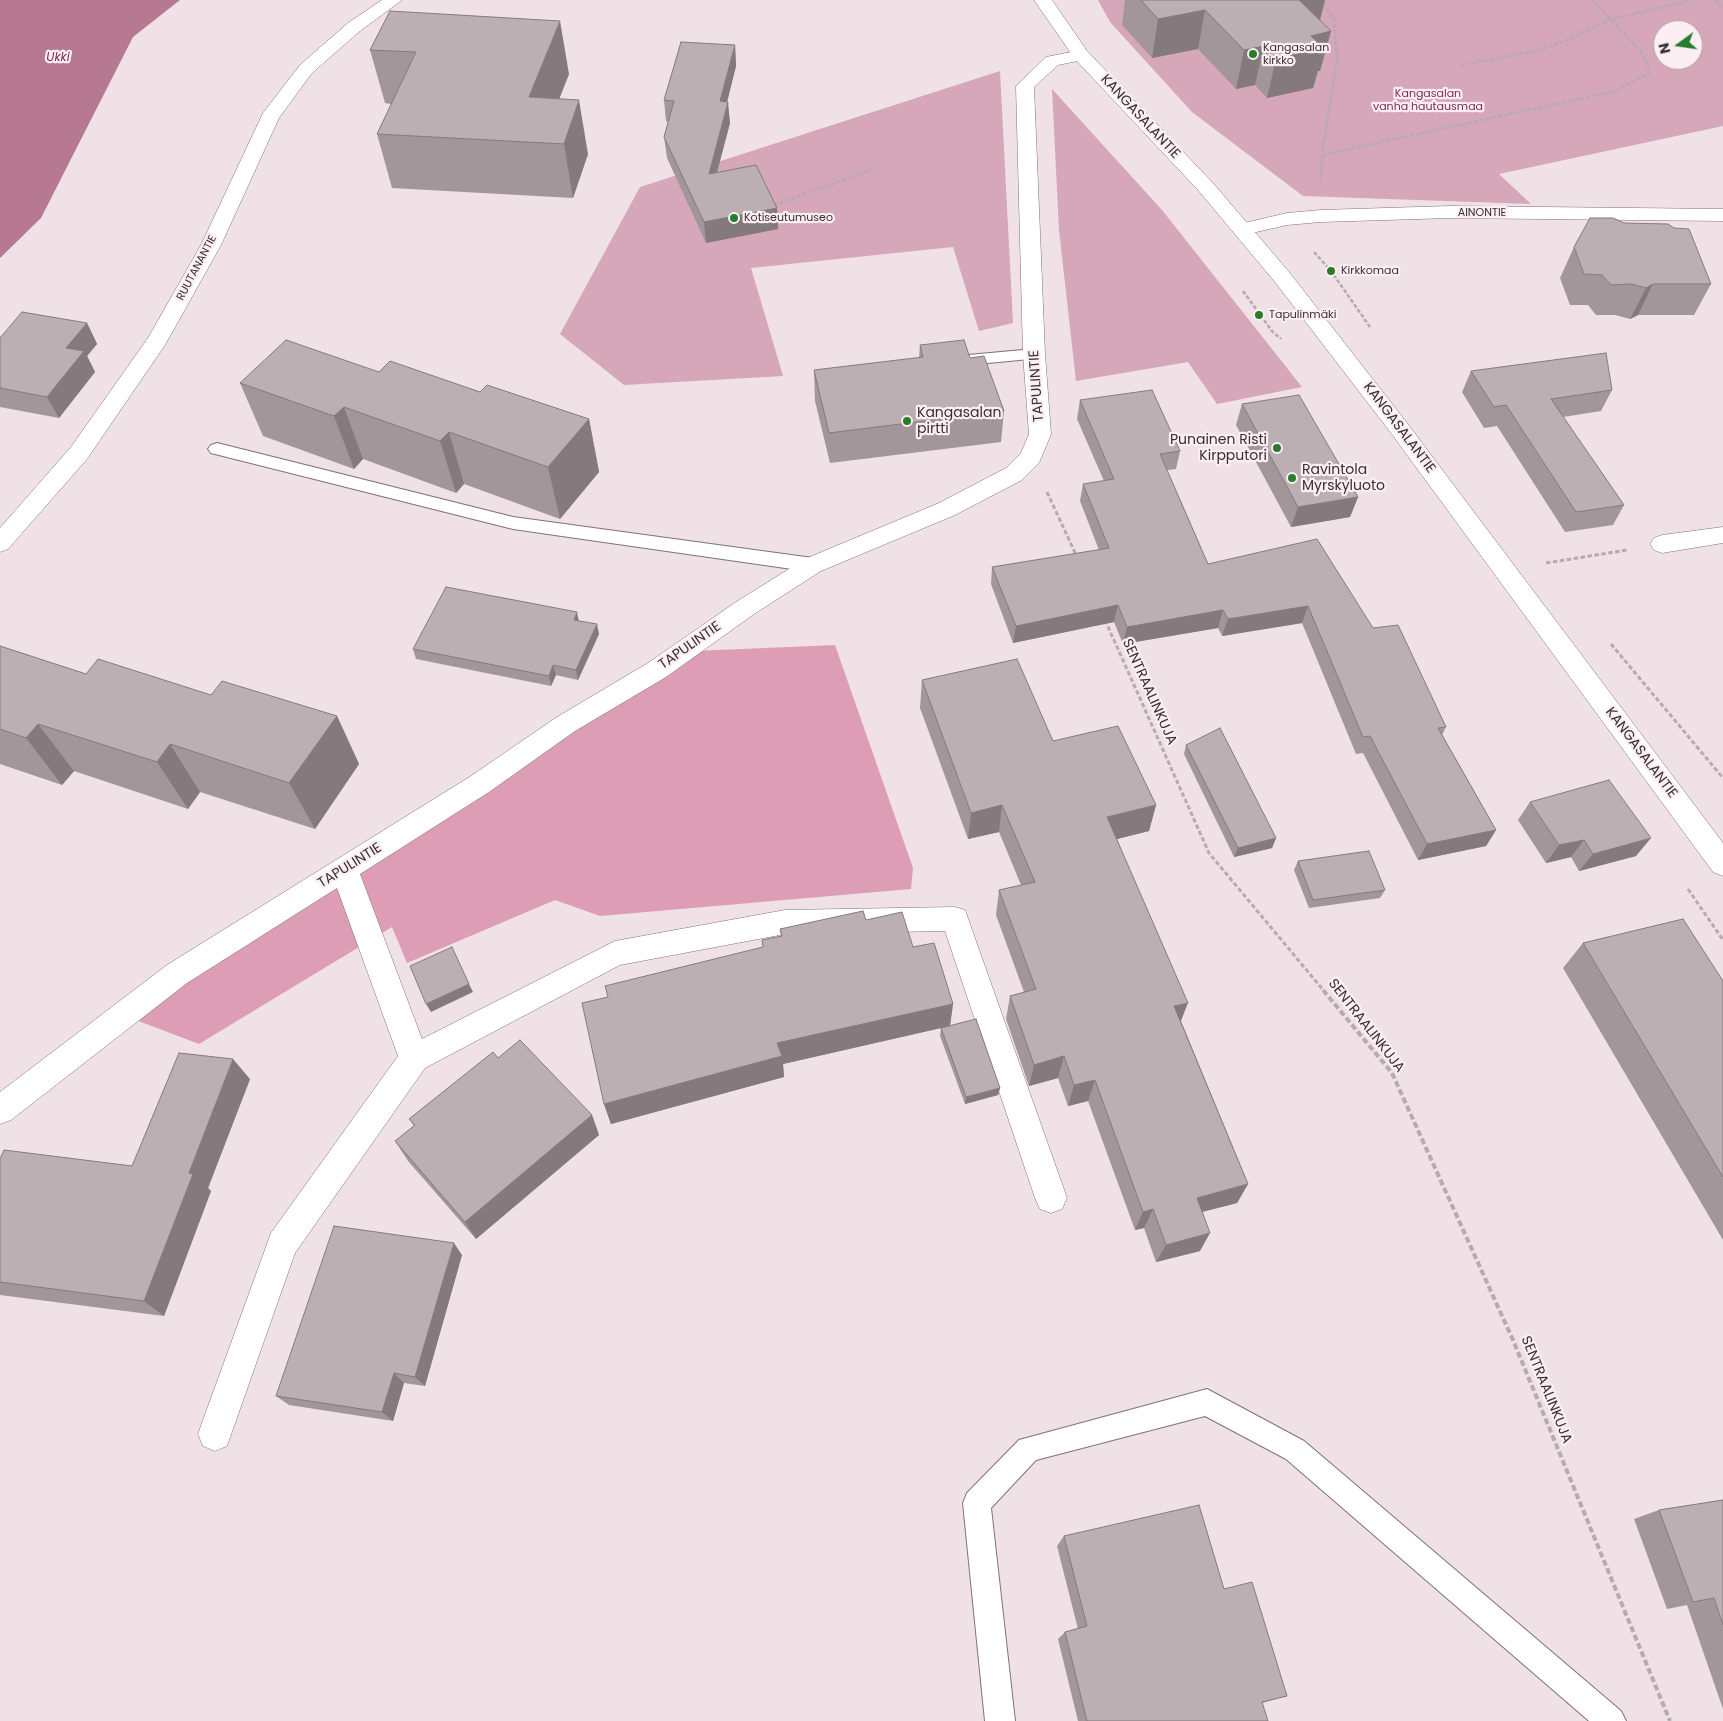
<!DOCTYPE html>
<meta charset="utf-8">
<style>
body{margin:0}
#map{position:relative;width:1723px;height:1721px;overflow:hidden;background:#efe1e6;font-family:Poppins,sans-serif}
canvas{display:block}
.north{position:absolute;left:1653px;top:20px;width:50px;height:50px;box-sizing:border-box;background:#fceef3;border:1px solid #aca2a5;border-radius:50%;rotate:256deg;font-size:14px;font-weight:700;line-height:20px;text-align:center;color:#353031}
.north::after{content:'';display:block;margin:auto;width:18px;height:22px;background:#267e2c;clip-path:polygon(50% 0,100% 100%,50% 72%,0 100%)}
</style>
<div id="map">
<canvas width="1723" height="1721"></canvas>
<div class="north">N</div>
</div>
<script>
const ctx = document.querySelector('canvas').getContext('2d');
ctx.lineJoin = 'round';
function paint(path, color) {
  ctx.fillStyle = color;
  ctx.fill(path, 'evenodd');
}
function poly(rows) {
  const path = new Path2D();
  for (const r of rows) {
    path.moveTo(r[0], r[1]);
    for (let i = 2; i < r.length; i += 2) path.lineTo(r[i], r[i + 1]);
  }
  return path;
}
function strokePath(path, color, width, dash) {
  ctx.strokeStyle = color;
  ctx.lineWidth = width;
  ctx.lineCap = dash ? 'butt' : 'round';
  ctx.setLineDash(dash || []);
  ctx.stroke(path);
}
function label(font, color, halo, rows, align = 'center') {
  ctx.font = font + ' Poppins,sans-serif';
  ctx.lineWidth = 4.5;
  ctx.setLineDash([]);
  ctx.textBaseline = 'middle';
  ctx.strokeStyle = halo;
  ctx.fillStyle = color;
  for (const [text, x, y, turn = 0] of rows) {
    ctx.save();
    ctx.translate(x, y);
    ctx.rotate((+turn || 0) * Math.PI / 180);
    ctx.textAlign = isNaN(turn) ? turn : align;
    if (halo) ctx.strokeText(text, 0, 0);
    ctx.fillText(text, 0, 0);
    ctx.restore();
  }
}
const green = poly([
 [1098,0,1723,0,1723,126,1499,174,1531,204,1303,196,1192,112,1110,22],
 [1663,30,1693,30,1693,60,1663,60],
 [1000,71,1013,323,979,331,953,247,751,268,783,376,624,385,560,334,640,187],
 [1052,89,1162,210,1302,387,1217,404,1188,362,1076,381,1059,230]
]);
const forest = poly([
 [835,645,913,868,911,889,600,916,555,900,407,963,392,927,199,1044,128,1017,695,651]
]);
const water = poly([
 [0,0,180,0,133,37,41,218,0,258]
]);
const pathFar2 = poly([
 [1318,0,1334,18,1337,58,1322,155,1321,182],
 [1715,0,1723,8],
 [1460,65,1532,52,1565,41,1612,19,1693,0],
 [1322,155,1615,91,1650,72,1643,54,1592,0],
 [774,205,876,168],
 [1314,252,1331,271,1370,327],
 [1243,291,1272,331,1281,339]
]);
const pathFar1 = poly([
 [1047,492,1077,557],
 [1546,563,1627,550],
 [1105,620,1209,853,1324,991],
 [1611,644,1723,778],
 [1688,889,1723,940]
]);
const path = poly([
 [1323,990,1392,1073,1513,1340,1670,1721]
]);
const service = poly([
 [1034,349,1040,350,1042,354,1040,358,957,366,951,365,949,361,951,357,957,356,1034,349],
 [217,443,513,517,813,558,820,560,822,565,820,570,813,572,513,529,211,453,208,449,211,445,217,443],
 [1207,1389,1304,1441,1621,1711,1626,1721,1589,1721,1286,1459,1205,1416,1036,1460,991,1508,1015,1721,985,1721,963,1503,967,1493,1019,1440,1207,1389]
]);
const minor = poly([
 [1081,50,1087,51,1090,55,1087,59,1058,65,1034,87,1045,354,1051,434,1039,463,1022,480,955,515,821,571,754,614,666,677,575,731,489,792,360,874,422,1039,615,941,785,910,955,907,965,910,1067,1198,1062,1209,1051,1213,1040,1209,1035,1198,945,931,785,934,620,965,425,1068,295,1253,227,1446,215,1451,203,1446,198,1434,271,1233,398,1056,337,888,187,983,11,1120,0,1124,0,1092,167,965,471,776,557,717,648,663,736,602,805,559,939,503,1006,468,1021,453,1029,434,1023,354,1016,86,1046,57,1081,50],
 [1450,206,1723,209,1723,221,1450,218,1321,222,1287,225,1243,235,1236,233,1233,229,1236,225,1287,213,1321,210,1450,206],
 [1723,527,1723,543,1662,553,1654,550,1650,544,1654,538,1662,535,1723,527]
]);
const secondary = poly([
 [382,0,402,0,360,31,312,73,279,118,221,245,165,345,87,459,8,549,0,552,0,528,71,447,148,338,201,245,263,113,300,65,348,23,382,0]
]);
const primary = poly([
 [1034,0,1052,0,1087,51,1212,182,1289,272,1407,423,1723,843,1723,876,1713,872,1391,433,1275,282,1198,190,1075,59,1034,0]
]);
const wall = poly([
 [1125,0,1325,0,1320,21,1331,31,1320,71,1318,71,1313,88,1267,98,1255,85,1236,89,1198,49,1152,58,1122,25],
 [390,11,569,74,559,99,588,154,573,198,392,188,377,134,391,104,385,103,370,50],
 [735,45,736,66,727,102,730,123,717,172,777,208,778,229,706,243,667,158,664,137,668,122,666,121,664,100],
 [1574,247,1711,284,1694,315,1638,315,1630,319,1615,315,1596,315,1588,305,1570,305,1560,278],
 [87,323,97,344,87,356,95,372,59,418,0,407,0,338],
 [920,345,970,358,1004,411,1001,442,830,463,815,401,814,370,919,358],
 [1471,371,1612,390,1601,411,1563,417,1624,505,1613,525,1565,532,1497,426,1484,428,1462,392],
 [379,372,480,392,589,419,599,472,560,519,464,484,456,493,363,459,354,469,263,436,240,383],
 [1080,400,1180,451,1176,469,1167,470,1208,564,1373,628,1446,727,1442,735,1496,830,1486,846,1418,860,1363,753,1356,754,1302,623,1222,636,1218,628,1123,644,1114,622,1013,643,991,584,992,567,1099,550,1080,501,1083,484,1104,481,1077,419],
 [1242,404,1358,497,1350,517,1291,527,1236,425],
 [579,621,599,634,578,680,556,675,551,686,416,659,413,649],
 [0,646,86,674,337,716,359,764,315,829,200,792,188,809,74,771,62,785,0,764],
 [922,680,1053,741,1156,805,1149,831,1117,839,1181,1021,1248,1184,1237,1203,1202,1212,1200,1251,1156,1262,1144,1228,1135,1230,1088,1101,1068,1106,1058,1078,1029,1086,1006,1019,1010,996,1024,992,996,915,999,890,1021,885,999,832,968,839,920,708],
 [1186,745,1276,838,1272,848,1234,857,1184,754],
 [1530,802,1636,856,1579,871,1571,857,1546,863,1518,820],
 [1298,861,1385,890,1380,898,1309,908,1294,870],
 [866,920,913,947,953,1004,950,1025,1000,1088,998,1095,965,1104,940,1036,941,1028,945,1027,783,1064,784,1077,611,1124,604,1104,763,947,762,940,781,936,780,929],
 [1583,943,1723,981,1723,1240,1563,968],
 [498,1058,592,1115,599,1135,476,1239,408,1161,395,1141,414,1126,409,1119],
 [250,1079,208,1188,211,1191,164,1316,0,1295,0,1159,132,1166],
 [462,1255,425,1386,404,1383,393,1421,289,1405,276,1396],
 [1723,1500,1723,1709,1687,1605,1667,1609,1634,1519,1659,1510],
 [1064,1536,1224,1589,1287,1696,1262,1703,1268,1721,1078,1721,1058,1639,1065,1632,1078,1629,1057,1546]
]);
const shadedWall = poly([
 [1289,0,1325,0,1319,23],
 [1205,10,1198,49,1152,58,1158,19],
 [560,21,569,74,542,143,529,97],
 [1331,31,1320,71,1318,71,1313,88,1267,98,1276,59,1311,36],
 [735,45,736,66,722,122,720,101],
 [1264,46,1255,85,1236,89,1244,50],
 [579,100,588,154,573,198,564,144],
 [728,102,730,123,711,195,709,174],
 [777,208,778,229,706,243,704,222],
 [1653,284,1638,315,1630,319,1646,288],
 [87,323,97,344,87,356,95,372,59,418,47,397,66,348],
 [344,407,363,459,354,469,334,416],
 [589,419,599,472,560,519,548,467],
 [449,432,464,484,456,493,440,441],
 [1358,497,1350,517,1291,527,1298,507],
 [1118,605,1114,622,1013,643,1016,626],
 [1308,606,1302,623,1222,636,1228,619],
 [1223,610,1218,628,1123,644,1127,627],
 [577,612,579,622,574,620],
 [597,624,599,634,578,680,576,670],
 [553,665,556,675,551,686,549,676],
 [337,716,359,764,315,829,289,783],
 [38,724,74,771,62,785,26,738],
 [170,744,200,792,188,809,157,762],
 [1002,805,999,832,968,839,971,813],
 [1156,805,1149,831,1101,843,1107,817],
 [1496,830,1486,846,1418,860,1427,844],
 [1276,838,1272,848,1234,857,1238,848],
 [1651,838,1636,856,1579,871,1593,854],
 [1584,840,1571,857,1546,863,1559,845],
 [469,984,473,992,431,1012,426,1004],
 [1188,1003,1179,1026,1174,1006],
 [953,1004,950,1026,783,1064,784,1077,611,1124,604,1104,777,1043],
 [1064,1056,1058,1078,1029,1086,1034,1065],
 [233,1059,250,1079,208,1188,211,1191,164,1316,144,1301,189,1173],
 [1095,1080,1088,1101,1068,1106,1074,1085],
 [1000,1088,998,1095,965,1104,966,1097],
 [592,1115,599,1135,476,1239,465,1222],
 [1248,1184,1237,1203,1186,1216,1197,1198],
 [1153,1209,1144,1228,1135,1230,1143,1212],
 [1210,1233,1200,1251,1156,1262,1166,1245],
 [454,1243,462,1255,425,1386,415,1377],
 [394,1373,404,1383,393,1421,382,1412]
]);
const building = poly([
 [1141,0,1299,0,1331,31,1311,36,1324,48,1276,59,1264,46,1244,50,1205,10,1158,19,1141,0],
 [390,11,560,21,529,97,579,100,564,144,377,134,416,52,370,50,390,11],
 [681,42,735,45,720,101,728,102,709,174,756,165,777,208,704,222,664,137,674,101,664,100,681,42],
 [1590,218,1613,218,1624,223,1668,224,1674,228,1689,229,1711,284,1653,284,1646,288,1631,284,1611,285,1602,275,1584,274,1574,247,1590,218],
 [22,312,87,323,66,348,84,351,47,397,0,388,0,338,22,312],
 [286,340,379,372,390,361,480,392,487,385,589,419,548,467,449,432,440,441,344,407,334,416,240,383,286,340],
 [964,340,970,358,984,356,1004,411,829,433,814,370,923,357,920,345,964,340],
 [1606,353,1612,390,1551,399,1624,505,1576,512,1506,405,1494,407,1471,371,1606,353],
 [1152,390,1180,451,1160,454,1208,564,1317,539,1373,628,1398,625,1446,727,1438,728,1496,830,1427,844,1370,736,1363,737,1308,606,1228,619,1223,610,1127,627,1118,605,1016,626,992,567,1109,548,1083,484,1114,479,1080,400,1152,390],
 [1299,395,1358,497,1298,507,1242,404,1299,395],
 [446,587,577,612,574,620,597,624,576,670,553,665,549,676,413,649,446,587],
 [0,646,86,674,98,659,211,695,222,681,337,716,289,783,170,744,157,762,38,724,26,738,0,729,0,646],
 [1017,659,1053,741,1118,726,1156,805,1107,817,1188,1003,1174,1006,1248,1184,1197,1198,1210,1233,1166,1245,1153,1209,1143,1212,1095,1080,1074,1085,1064,1056,1034,1065,1010,996,1036,989,999,890,1035,882,1002,805,971,813,922,680,1017,659],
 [1220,728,1276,838,1238,848,1186,745,1220,728],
 [1609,780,1651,838,1593,854,1584,840,1559,845,1530,802,1609,780],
 [1369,851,1385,890,1313,900,1298,861,1369,851],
 [863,911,866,920,902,912,913,947,934,943,953,1004,777,1043,782,1056,604,1104,582,1003,608,997,605,986,763,947,762,940,782,936,780,929,863,911],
 [1683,919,1723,981,1723,1177,1583,943,1683,919],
 [452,947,469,984,426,1004,410,966,452,947],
 [976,1019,1000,1088,966,1097,941,1028,976,1019],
 [520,1040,592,1115,465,1222,395,1141,415,1125,409,1119,493,1052,498,1058,520,1040],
 [179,1053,233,1059,189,1173,193,1174,144,1301,0,1282,0,1159,4,1150,132,1166,179,1053],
 [334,1226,454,1243,415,1377,394,1373,382,1412,276,1396,334,1226],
 [1723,1500,1723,1625,1714,1598,1693,1602,1659,1510,1723,1500],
 [1199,1505,1224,1589,1252,1582,1287,1696,1262,1702,1268,1721,1087,1721,1065,1632,1087,1626,1064,1536,1199,1505]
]);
const markers = [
 [1253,54,5,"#267e2c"],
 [734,218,5,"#267e2c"],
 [1331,271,5,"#267e2c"],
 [1259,315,5,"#267e2c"],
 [907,421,5,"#267e2c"],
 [1277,448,5,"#267e2c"],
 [1292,478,5,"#267e2c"]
];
const farPoinames = [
 ["Kangasalan",1263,48],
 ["kirkko",1263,61],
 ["Kotiseutumuseo",744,218],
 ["Kirkkomaa",1341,271],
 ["Tapulinmäki",1269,315]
];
const farParknames = [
 ["Kangasalan",1428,94],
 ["vanha hautausmaa",1428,107]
];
const farStreetnames = [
 ["AINONTIE",1482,213],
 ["RUUTANANTIE",197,268,-62]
];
const farWaternames = [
 ["Ukki",58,58]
];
const streetNames = [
 ["KANGASALANTIE",1140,117,47],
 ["TAPULINTIE",1037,386,-94],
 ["KANGASALANTIE",1399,428,53],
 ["TAPULINTIE",690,646,-35],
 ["SENTRAALINKUJA",1149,692,66],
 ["KANGASALANTIE",1641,753,53],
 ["TAPULINTIE",350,866,-32],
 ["SENTRAALINKUJA",1366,1026,52],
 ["SENTRAALINKUJA",1546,1390,68]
];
const poiNames = [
 ["Kangasalan",917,413],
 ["pirtti",917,429],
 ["Punainen Risti",1267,440,"right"],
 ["Kirpputori",1267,456,"right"],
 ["Ravintola",1302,470],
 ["Myrskyluoto",1302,486]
];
paint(green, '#d5a7b8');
paint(forest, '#dd9db5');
paint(water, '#b67991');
strokePath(service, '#7e7377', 2);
strokePath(minor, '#7e7377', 1);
strokePath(secondary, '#7e7377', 1);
strokePath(primary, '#7e7377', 1);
strokePath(pathFar2, '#b7abaf', 2.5, [4, 2]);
strokePath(pathFar1, '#b7abaf', 3, [4.5, 2.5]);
strokePath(path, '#b7abaf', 4, [6, 3]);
paint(service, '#fff');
paint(minor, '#fff');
paint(secondary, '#fff');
paint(primary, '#fff');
paint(wall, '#a2969b');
paint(shadedWall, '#847a7e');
paint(building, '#bcafb4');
strokePath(building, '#847a7e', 1);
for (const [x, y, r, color] of markers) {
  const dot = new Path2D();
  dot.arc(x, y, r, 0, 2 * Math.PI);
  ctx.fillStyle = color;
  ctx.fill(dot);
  strokePath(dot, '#fceef3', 2);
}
label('11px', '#353031', '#fceef3', farPoinames, 'left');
label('11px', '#7a2e51', '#fceef3', farParknames);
label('11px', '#353031', '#fceef3', farStreetnames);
label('italic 12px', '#772c4f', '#fceef3', farWaternames);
label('14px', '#353031', '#fceef3', streetNames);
label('14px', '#353031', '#fceef3', poiNames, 'left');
</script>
